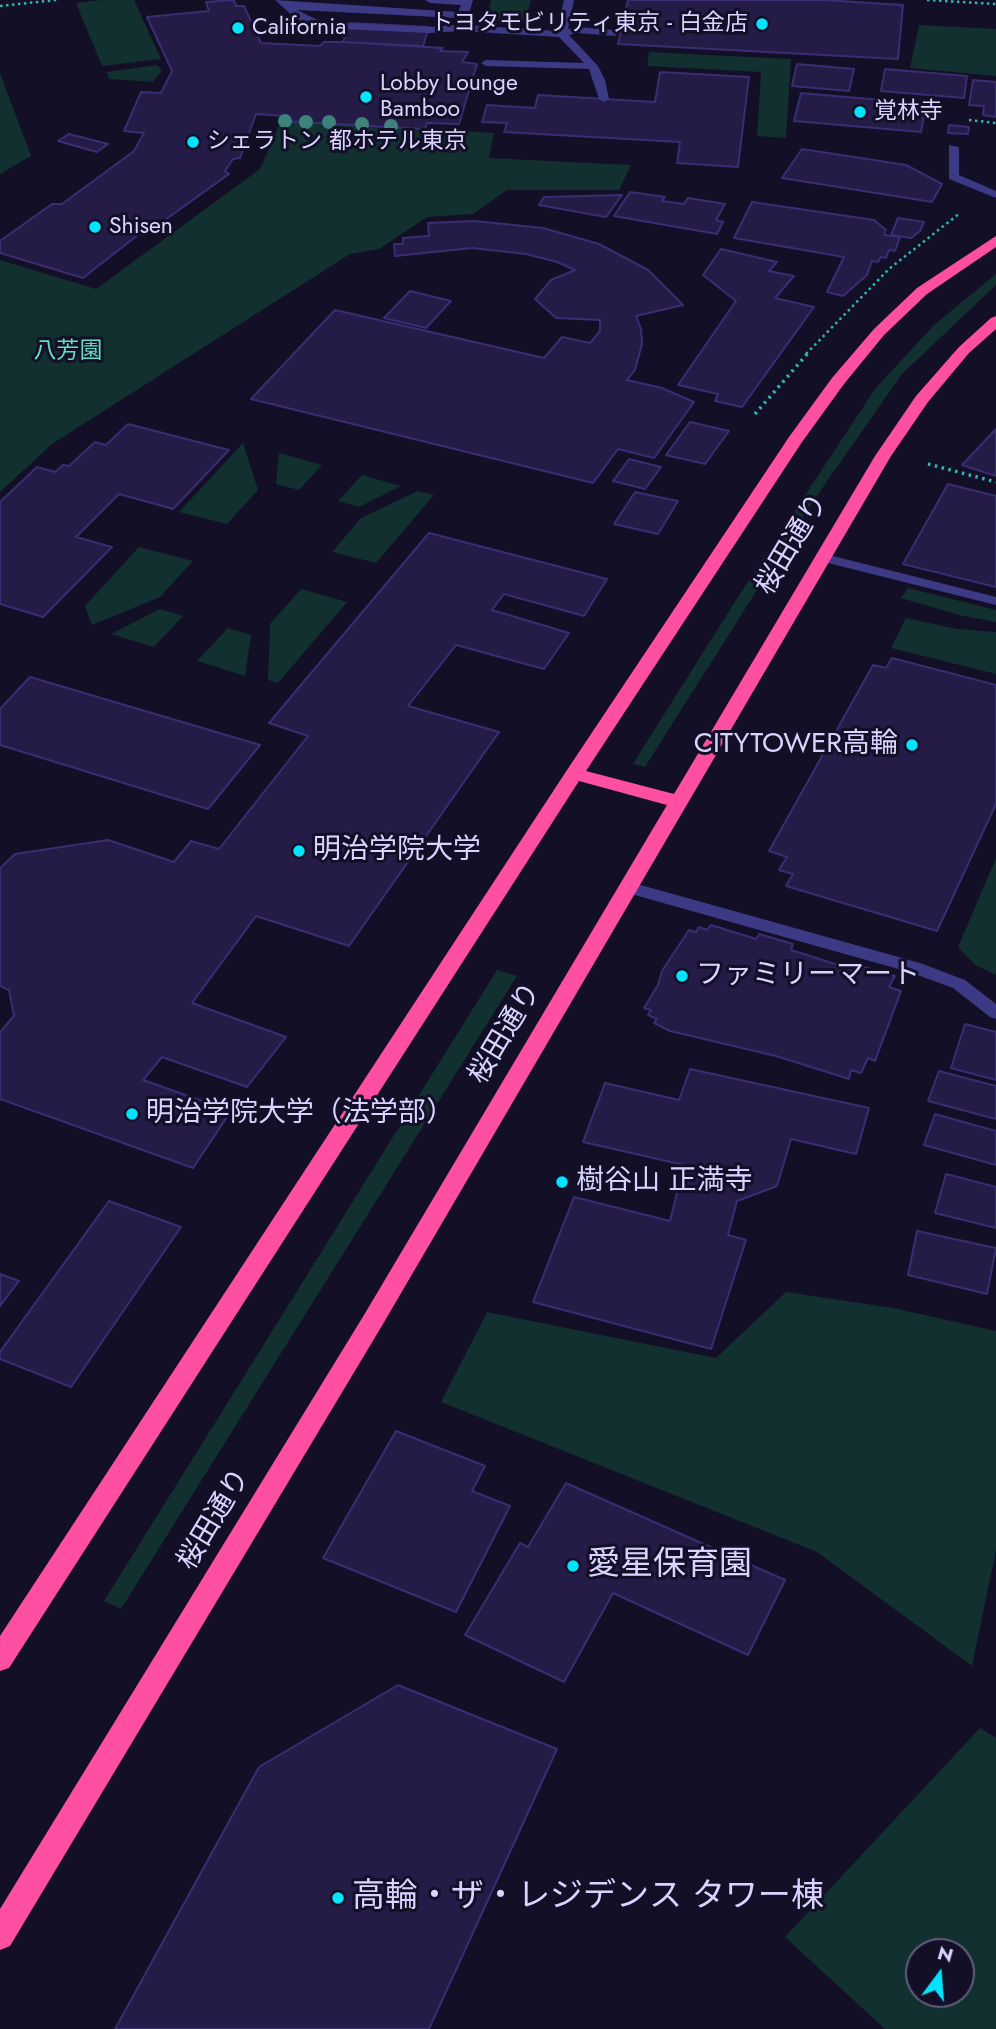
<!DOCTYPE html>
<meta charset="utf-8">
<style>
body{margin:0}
#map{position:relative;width:996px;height:2029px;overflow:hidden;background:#130f26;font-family:Jost,sans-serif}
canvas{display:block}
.north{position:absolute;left:905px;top:1938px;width:70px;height:70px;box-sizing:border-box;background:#130f26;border:2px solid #625e7d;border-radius:50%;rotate:16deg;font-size:19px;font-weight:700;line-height:28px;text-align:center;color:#d9d4ff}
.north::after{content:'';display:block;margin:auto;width:24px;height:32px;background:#00e5ff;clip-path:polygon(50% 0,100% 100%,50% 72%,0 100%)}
</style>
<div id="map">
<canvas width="996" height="2029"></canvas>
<div class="north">N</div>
</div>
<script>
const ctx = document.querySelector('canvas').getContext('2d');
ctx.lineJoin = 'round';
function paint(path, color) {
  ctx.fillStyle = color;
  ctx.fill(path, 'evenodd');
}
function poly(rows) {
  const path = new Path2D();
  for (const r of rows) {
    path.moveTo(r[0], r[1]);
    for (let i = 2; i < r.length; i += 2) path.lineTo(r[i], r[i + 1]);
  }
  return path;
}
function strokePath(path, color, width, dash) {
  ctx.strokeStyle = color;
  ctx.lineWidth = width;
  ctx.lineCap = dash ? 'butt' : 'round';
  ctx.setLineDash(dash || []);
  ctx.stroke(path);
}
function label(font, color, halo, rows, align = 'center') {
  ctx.font = font + ' Jost,"Noto Sans JP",sans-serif';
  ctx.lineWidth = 6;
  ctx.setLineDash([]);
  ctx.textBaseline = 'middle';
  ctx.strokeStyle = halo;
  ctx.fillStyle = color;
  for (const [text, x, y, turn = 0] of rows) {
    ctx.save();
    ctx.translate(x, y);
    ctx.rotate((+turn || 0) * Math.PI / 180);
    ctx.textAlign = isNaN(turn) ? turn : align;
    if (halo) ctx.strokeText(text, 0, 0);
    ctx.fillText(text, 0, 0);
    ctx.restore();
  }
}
const green = poly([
 [102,0,134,0,161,59,102,66,76,3],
 [491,0,531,0,525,22,487,21],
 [919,25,996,29,996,76,910,68],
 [649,52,791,59,786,138,757,136,761,72,647,66],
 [157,65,162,70,153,82,109,79,107,72],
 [0,73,31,156,0,174],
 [281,121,494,133,489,158,631,165,619,190,507,190,473,214,427,217,379,249,350,254,52,444,0,492,0,260,96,289,260,169],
 [996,274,996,285,902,374,814,500,645,767,633,764,736,600,875,389,934,325],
 [243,443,258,490,227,524,179,512],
 [279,453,322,465,299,490,276,484],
 [362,475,401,486,359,507,338,501],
 [418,491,434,495,376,563,332,552,361,518],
 [139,547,193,561,160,597,92,625,85,606],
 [908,588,996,610,996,622,963,616,901,598],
 [301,589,347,602,278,683,268,680,270,624],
 [160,609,183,616,154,647,111,634],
 [906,618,957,629,996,632,996,674,891,648],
 [228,628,251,635,245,676,197,661],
 [996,858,996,975,975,965,958,947],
 [497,970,517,976,121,1609,104,1601],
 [786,1292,893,1308,996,1331,996,1550,972,1666,817,1552,441,1402,487,1312,716,1358],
 [980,1728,996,1738,996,2029,885,2029,785,1937],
 [961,1952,961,1994,919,1994,919,1952]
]);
const building = poly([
 [234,0,236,6,244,6,261,43,320,46,324,42,343,42,443,48,440,51,468,52,462,62,477,64,459,124,427,123,425,129,281,121,285,116,256,114,240,158,233,159,225,171,229,174,144,235,139,234,83,278,0,253,0,241,52,204,62,204,134,151,144,133,124,131,141,92,161,93,172,71,147,17,209,11,206,2,234,0],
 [628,0,824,0,903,5,898,59,618,44,628,0],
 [350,23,429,27,423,46,343,42,350,23],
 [797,64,854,69,849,91,792,86,797,64],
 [885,69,967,76,964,98,881,91,885,69],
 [660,72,749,77,738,167,677,163,680,142,504,132,507,123,482,122,487,105,535,108,538,95,655,102,660,72],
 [973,80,996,82,996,117,983,115,984,106,969,105,973,80],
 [801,93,926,104,921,132,794,121,801,93],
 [949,125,969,127,968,134,948,133,949,125],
 [69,134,108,144,97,152,58,141,69,134],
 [802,149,906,165,942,184,932,202,782,178,802,149],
 [630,192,665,197,662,201,684,204,688,198,725,204,716,220,723,222,717,234,614,216,630,192],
 [622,195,606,217,539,205,544,197,622,195],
 [752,202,874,220,886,230,884,235,900,237,895,251,889,250,886,258,881,257,878,262,872,261,867,275,843,296,827,292,844,257,734,238,752,202],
 [898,218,924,222,920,231,911,238,891,235,898,218],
 [474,221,543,228,599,244,648,270,683,305,636,316,641,329,642,344,635,370,627,380,662,388,694,402,654,458,618,449,593,483,251,399,335,310,544,358,562,337,590,343,600,331,600,320,556,318,535,299,551,280,575,270,557,262,526,254,472,248,395,256,394,244,403,244,403,238,429,236,428,223,474,221],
 [721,249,777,262,769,271,794,276,775,298,814,307,742,407,715,401,718,394,678,385,736,301,703,275,721,249],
 [410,291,451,301,426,328,384,318,410,291],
 [690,422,729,431,705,464,666,455,690,422],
 [128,424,229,450,173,509,119,494,76,537,112,547,43,617,0,604,0,502,37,467,55,472,63,465,69,466,95,442,106,445,128,424],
 [996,429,996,476,962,465,996,429],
 [629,459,661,467,645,489,613,481,629,459],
 [948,484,996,496,996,587,903,564,948,484],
 [635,492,678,501,658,534,614,524,635,492],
 [429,533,607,579,584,616,504,594,492,610,569,633,544,669,456,645,408,706,499,732,349,946,256,916,192,1003,286,1037,247,1087,162,1057,143,1080,231,1111,193,1168,0,1099,0,1032,14,1016,9,990,0,986,0,868,15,854,108,840,174,862,191,841,219,849,308,736,269,723,429,533],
 [892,658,996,685,996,804,937,931,786,886,793,874,779,870,787,857,769,851,873,665,886,668,892,658],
 [30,677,260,745,208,809,0,745,0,709,30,677],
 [711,925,756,939,759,934,793,944,791,950,851,969,854,964,895,976,889,987,901,991,875,1061,868,1058,861,1073,851,1070,849,1079,776,1056,670,1031,654,1023,657,1019,648,1015,651,1010,644,1008,658,985,662,971,689,930,696,932,699,927,707,930,711,925],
 [965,1024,996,1032,996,1080,951,1068,965,1024],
 [690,1069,869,1108,856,1154,791,1139,777,1186,737,1201,728,1235,746,1240,711,1349,533,1302,574,1197,670,1221,684,1165,583,1142,605,1083,679,1100,690,1069],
 [939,1071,996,1086,996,1119,928,1101,939,1071],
 [935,1114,996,1131,996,1165,924,1145,935,1114],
 [946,1174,996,1187,996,1228,935,1213,946,1174],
 [109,1201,181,1227,71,1387,0,1359,0,1352,109,1201],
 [917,1231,996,1248,987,1294,908,1275,917,1231],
 [0,1274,19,1281,0,1306,0,1274],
 [396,1431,485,1466,472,1491,510,1506,456,1612,323,1558,396,1431],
 [566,1483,785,1580,748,1655,613,1593,564,1682,465,1635,520,1543,528,1547,566,1483],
 [398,1685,557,1749,429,2029,115,2029,259,1767,398,1685]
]);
const pathFar1 = poly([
 [927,0,996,4],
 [0,6,57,0],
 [969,120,996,123],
 [806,354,889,269,960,213]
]);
const path = poly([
 [755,414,808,353],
 [928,464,996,482]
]);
const minor = poly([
 [275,0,458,12,461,5,430,3,425,0,473,0,466,25,557,31,564,0,574,0,568,29,578,27,615,30,620,33,615,36,578,33,569,35,598,66,605,80,609,99,604,102,599,99,589,69,486,66,481,63,486,60,584,63,559,37,461,31,429,33,321,28,296,19,275,0],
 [297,10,457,18,456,25,429,27,322,22,297,10],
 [949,145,959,147,959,175,996,191,996,198,949,179,949,145],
 [821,553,996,597,996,605,816,560,816,554,821,553],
 [630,882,920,963,965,980,996,1004,996,1019,990,1017,953,988,909,972,624,892,622,888,624,884,630,882]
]);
const highway = poly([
 [996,236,996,247,927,294,884,335,844,384,802,442,586,771,674,794,875,456,916,396,959,347,991,318,996,316,996,329,969,353,928,402,891,456,380,1329,10,1946,0,1950,0,1909,364,1315,667,805,579,781,9,1668,0,1671,0,1636,567,770,789,437,832,378,874,329,917,288,996,236]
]);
const trees = [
 [285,121],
 [306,122],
 [329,122],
 [362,124],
 [391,126]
];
const markers = [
 [762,24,7,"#00e5ff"],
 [238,28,7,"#00e5ff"],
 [366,97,7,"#00e5ff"],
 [860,112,7,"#00e5ff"],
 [193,142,7,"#00e5ff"],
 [95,227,7,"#00e5ff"],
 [912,745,7,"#00e5ff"],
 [299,851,7,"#00e5ff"],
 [682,976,7,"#00e5ff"],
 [132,1114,7,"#00e5ff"],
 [562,1182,7,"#00e5ff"],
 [573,1566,7,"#00e5ff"],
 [338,1898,7,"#00e5ff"]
];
const farPoinames = [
 ["トヨタモビリティ東京 - 白金店",748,24,"right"],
 ["California",252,28],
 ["Lobby Lounge",380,84],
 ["Bamboo",380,110],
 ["覚林寺",874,112],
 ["シェラトン 都ホテル東京",207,142],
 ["Shisen",109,227]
];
const farParknames = [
 ["八芳園",68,352]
];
const streetNames = [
 ["桜田通り",793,545,-59],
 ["桜田通り",506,1034,-59],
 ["桜田通り",215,1520,-59]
];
const poiNames = [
 ["CITYTOWER高輪",898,745,"right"],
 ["明治学院大学",313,851],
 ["ファミリーマート",696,976],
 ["明治学院大学（法学部）",146,1114],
 ["樹谷山 正満寺",576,1182]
];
const nearPoinames = [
 ["愛星保育園",587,1566],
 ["高輪・ザ・レジデンス タワー棟",352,1898]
];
paint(green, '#12302f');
paint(building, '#241b47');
strokePath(building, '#3b2d73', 2);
strokePath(pathFar1, '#2fb8b0', 2.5, [2.5, 3.5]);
strokePath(path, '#2fb8b0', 3.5, [2.5, 4.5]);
paint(minor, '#3d3a85');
paint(highway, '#ff4fa3');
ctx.fillStyle = '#3d827b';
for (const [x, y] of trees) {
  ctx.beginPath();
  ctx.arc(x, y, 7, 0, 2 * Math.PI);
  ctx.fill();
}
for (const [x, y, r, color] of markers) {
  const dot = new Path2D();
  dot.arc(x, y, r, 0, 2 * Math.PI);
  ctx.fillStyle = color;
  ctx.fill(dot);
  strokePath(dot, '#130f26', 2.5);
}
label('23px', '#d9d4ff', '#130f26', farPoinames, 'left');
label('23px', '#5fe0c0', '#130f26', farParknames);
label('28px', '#d9d4ff', '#130f26', streetNames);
label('28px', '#d9d4ff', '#130f26', poiNames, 'left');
label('33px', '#d9d4ff', '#130f26', nearPoinames, 'left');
</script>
